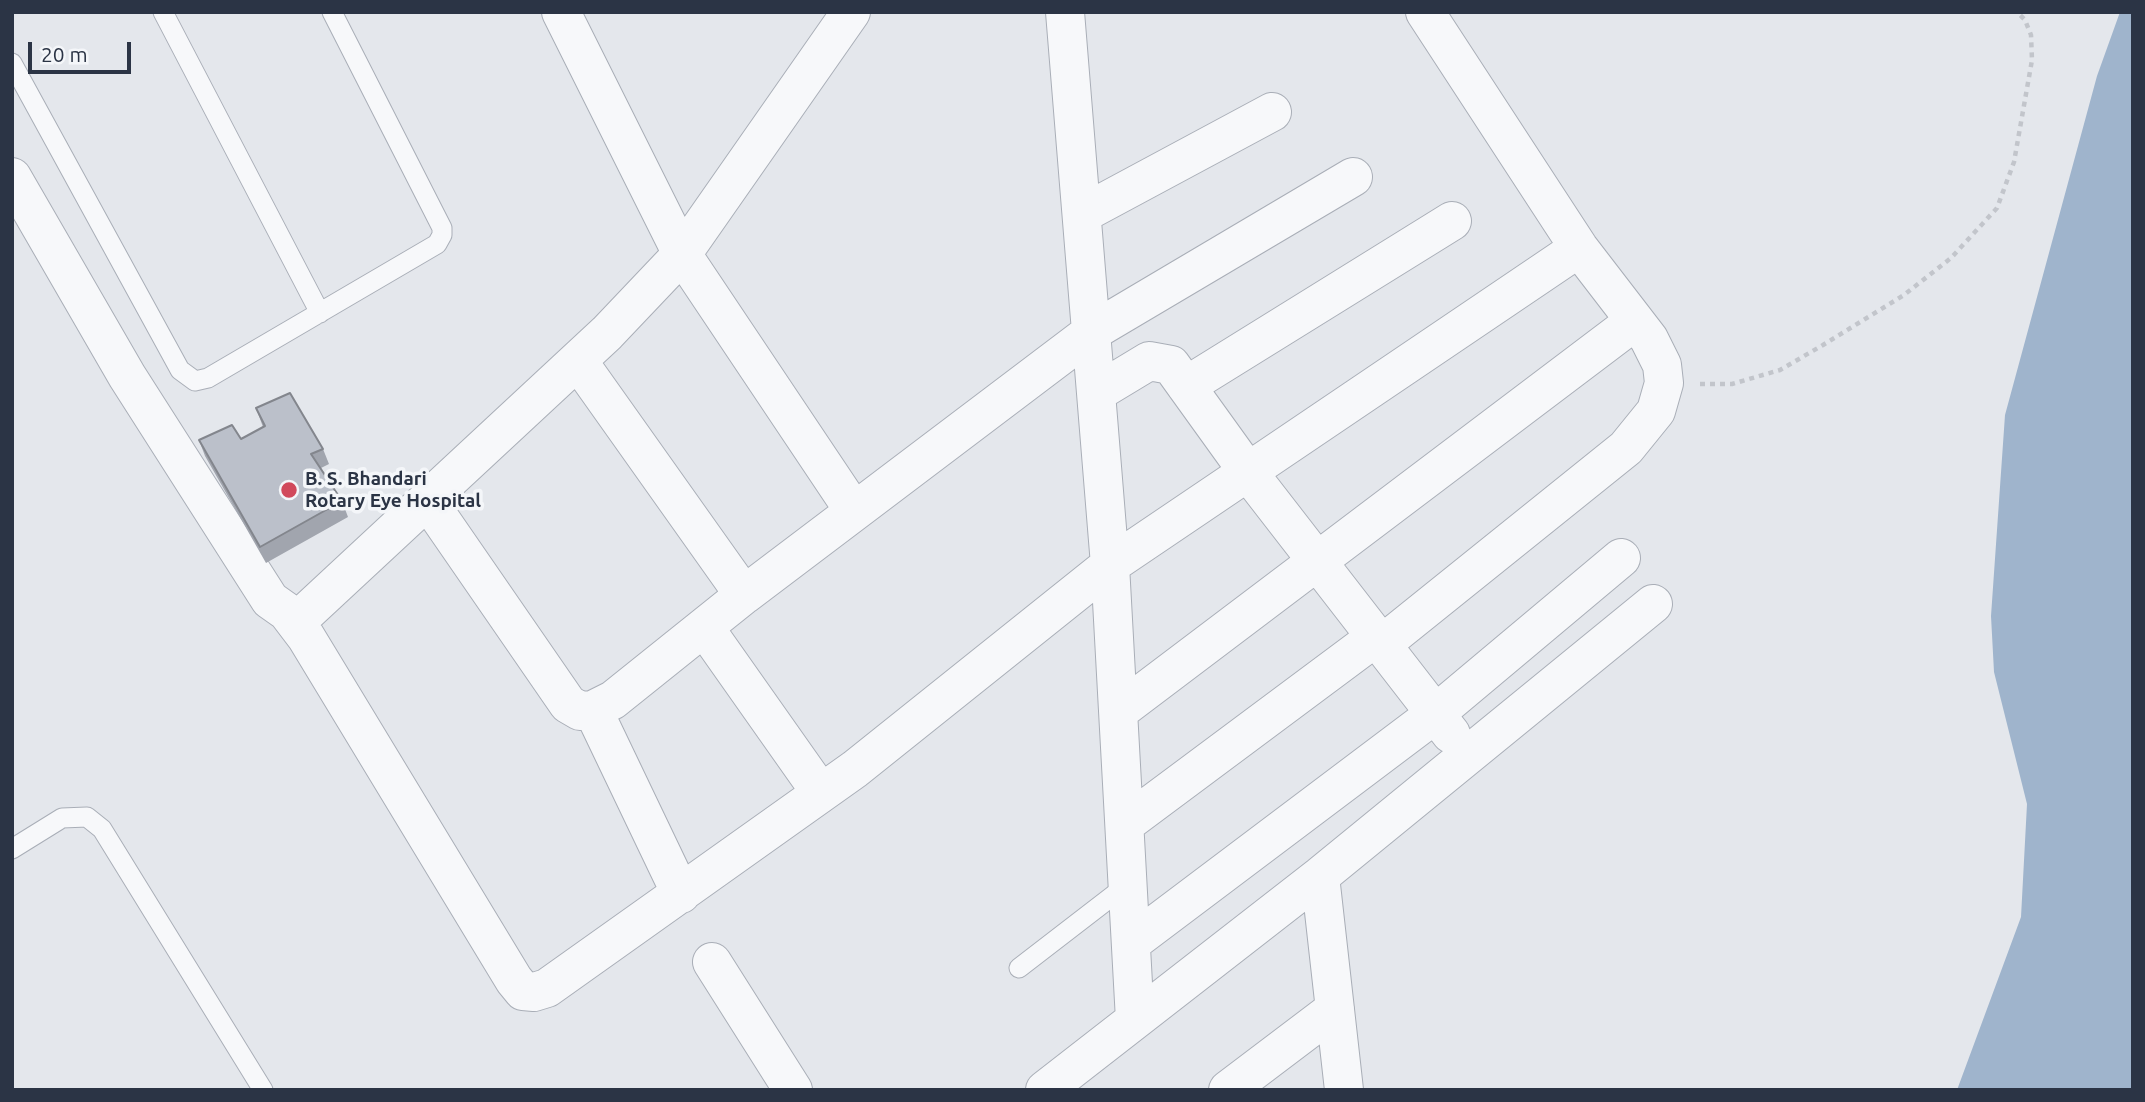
<!DOCTYPE html>
<style>
body{margin:0}
#map{position:relative;width:2145px;height:1102px;overflow:hidden;background:#e4e7ec;font-family:Ubuntu,sans-serif}
canvas{display:block}
.frame{position:absolute;inset:0;border:14px solid #2b3445;pointer-events:none}
.scale{position:absolute;left:28px;top:42px;width:103px;height:32px;box-sizing:border-box;border:4px solid #2b3445;border-top:0;padding-left:9px;font-size:21px;line-height:24px;white-space:nowrap;color:#2b3445;-webkit-text-stroke:5px #f4f6f9;paint-order:stroke}
</style>
<div id="map">
<canvas width="2145" height="1102"></canvas>
<div class="frame"></div>
<div class="scale">20 m</div>
</div>
<script>
const ctx = document.querySelector('canvas').getContext('2d');
ctx.lineJoin = 'round';
function paint(path, color) {
  ctx.fillStyle = color;
  ctx.fill(path, 'evenodd');
}
function poly(rows) {
  const path = new Path2D();
  for (const r of rows) {
    path.moveTo(r[0], r[1]);
    for (let i = 2; i < r.length; i += 2) path.lineTo(r[i], r[i + 1]);
  }
  return path;
}
function strokePath(path, color, width, dash) {
  ctx.strokeStyle = color;
  ctx.lineWidth = width;
  ctx.lineCap = dash ? 'butt' : 'round';
  ctx.setLineDash(dash || []);
  ctx.stroke(path);
}
function label(font, color, halo, rows, align = 'center') {
  ctx.font = font + ' Ubuntu,sans-serif';
  ctx.lineWidth = 7;
  ctx.setLineDash([]);
  ctx.textBaseline = 'middle';
  ctx.strokeStyle = halo;
  ctx.fillStyle = color;
  for (const [text, x, y, turn = 0] of rows) {
    ctx.save();
    ctx.translate(x, y);
    ctx.rotate((+turn || 0) * Math.PI / 180);
    ctx.textAlign = isNaN(turn) ? turn : align;
    if (halo) ctx.strokeText(text, 0, 0);
    ctx.fillText(text, 0, 0);
    ctx.restore();
  }
}
const water = poly([
 [2120,12,2133,12,2133,1090,1957,1090,2021,917,2027,804,1994,672,1991,616,2005,415,2097,76]
]);
const path = poly([
 [1700,384,1732,384,1780,370,1823,345,1904,295,1951,258,1997,208,2014,162,2032,60,2031,35,2025,20,2017,12]
]);
const lane = poly([
 [163,12,320,313],
 [12,63,180,370,195,381,208,378,437,244,442,235,442,228,332,12],
 [12,849,62,818,87,817,102,829,263,1090],
 [1019,968,1128,884]
]);
const street = poly([
 [561,12,682,254,854,511],
 [1065,12,1110,565,1135,1020],
 [12,177,127,376,270,600,287,612,306,637,514,980,523,991,534,992,547,988,855,769,1110,565,1579,248],
 [1082,214,1272,112],
 [578,361,744,595],
 [1186,386,1452,221],
 [1096,393,1149,361,1171,365,1248,472,1451,734],
 [428,501,568,704,580,711,593,710,613,700,744,595,1093,331,1353,177],
 [296,622,607,333,682,254,851,12],
 [704,627,821,793],
 [1381,645,1626,448,1656,411,1664,383,1662,365,1649,339,1579,248,1425,12],
 [593,710,681,894],
 [1119,711,1635,321],
 [1125,824,1376,637],
 [1320,876,1344,1090],
 [1131,943,1435,714,1621,558],
 [712,962,793,1090],
 [1045,1090,1320,876,1653,604],
 [1228,1090,1335,1009]
]);
const wall = poly([
 [256,408,323,449,329,464,321,468,342,501,348,517,266,563,205,456,199,440,241,439,263,427]
]);
const building = poly([
 [290,393,323,449,311,454,342,501,260,547,199,440,232,425,241,439,265,426,256,408,290,393]
]);
const markers = [
 [289,490,9,"#d1495b"]
];
const poiNames = [
 ["B. S. Bhandari",305,479],
 ["Rotary Eye Hospital",305,501]
];
paint(water, '#9fb4cc');
strokePath(lane, '#a9aeb7', 21);
strokePath(street, '#a9aeb7', 40);
strokePath(path, '#c2c5cb', 4.5, [5, 5]);
strokePath(lane, '#f7f8fa', 19);
strokePath(street, '#f7f8fa', 38);
paint(wall, '#a1a5ae');
paint(building, '#bbc0ca');
strokePath(building, '#83868d', 2);
for (const [x, y, r, color] of markers) {
  const dot = new Path2D();
  dot.arc(x, y, r, 0, 2 * Math.PI);
  ctx.fillStyle = color;
  ctx.fill(dot);
  strokePath(dot, '#f4f6f9', 2.5);
}
label('bold 19px', '#2b3445', '#f4f6f9', poiNames, 'left');
</script>
